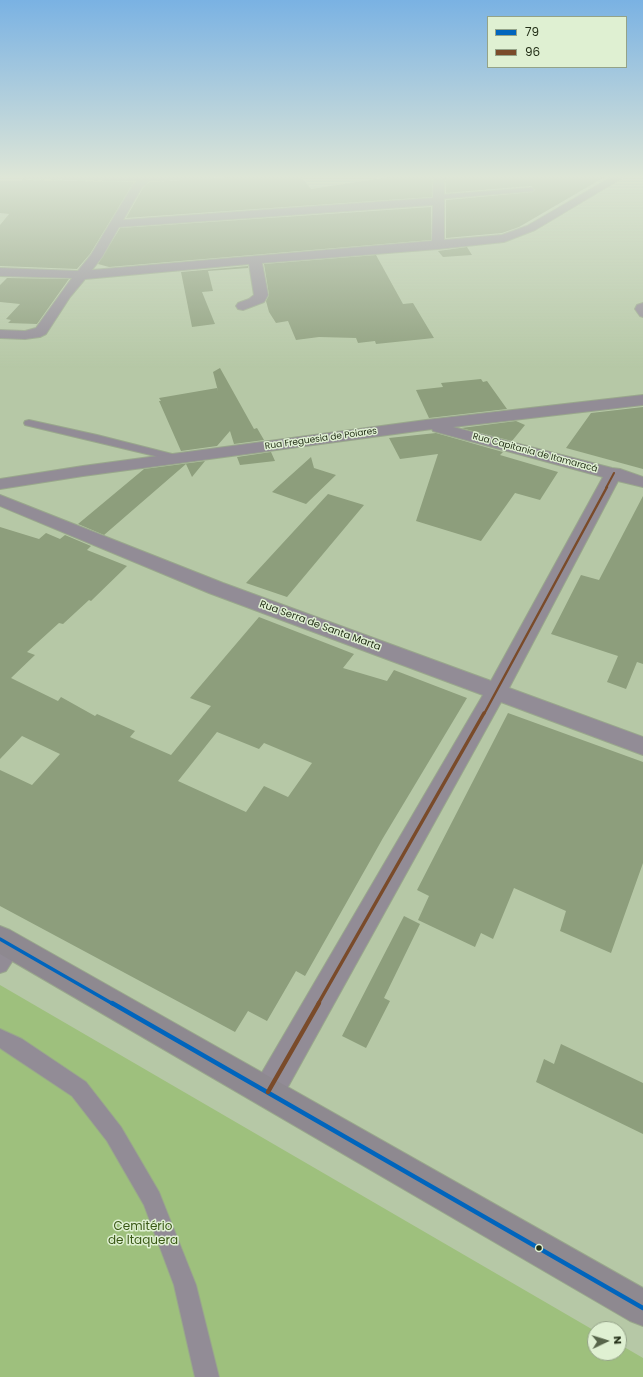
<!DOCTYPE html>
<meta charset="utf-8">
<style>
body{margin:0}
#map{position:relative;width:643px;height:1377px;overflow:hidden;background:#b6c8a6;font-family:Poppins,sans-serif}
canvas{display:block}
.legend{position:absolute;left:487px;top:16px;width:140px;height:52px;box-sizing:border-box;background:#dff0d2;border:1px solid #94a388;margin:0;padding:5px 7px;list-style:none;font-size:12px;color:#243018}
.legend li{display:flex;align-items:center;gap:8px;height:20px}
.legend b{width:20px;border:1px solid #94a388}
.north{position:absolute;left:587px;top:1321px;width:40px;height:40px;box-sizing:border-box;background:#dff0d2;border:1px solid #94a388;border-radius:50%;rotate:86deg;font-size:11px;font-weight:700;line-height:16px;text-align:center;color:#243018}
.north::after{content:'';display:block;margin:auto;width:14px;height:18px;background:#57654a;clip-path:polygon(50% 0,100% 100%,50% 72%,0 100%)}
</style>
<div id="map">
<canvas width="643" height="1377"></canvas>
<ul class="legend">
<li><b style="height:5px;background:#0065bd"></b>79</li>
<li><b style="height:5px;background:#7a4b2a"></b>96</li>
</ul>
<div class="north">N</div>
</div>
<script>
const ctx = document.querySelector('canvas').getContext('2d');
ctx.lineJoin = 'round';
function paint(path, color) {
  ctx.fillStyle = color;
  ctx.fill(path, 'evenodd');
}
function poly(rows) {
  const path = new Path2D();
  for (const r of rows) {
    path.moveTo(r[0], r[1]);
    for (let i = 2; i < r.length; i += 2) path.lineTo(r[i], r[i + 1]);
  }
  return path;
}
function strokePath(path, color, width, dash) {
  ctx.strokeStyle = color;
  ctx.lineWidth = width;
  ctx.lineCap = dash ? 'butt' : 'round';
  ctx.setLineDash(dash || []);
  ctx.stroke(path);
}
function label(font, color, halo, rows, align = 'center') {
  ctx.font = font + ' Poppins,sans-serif';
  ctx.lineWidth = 3;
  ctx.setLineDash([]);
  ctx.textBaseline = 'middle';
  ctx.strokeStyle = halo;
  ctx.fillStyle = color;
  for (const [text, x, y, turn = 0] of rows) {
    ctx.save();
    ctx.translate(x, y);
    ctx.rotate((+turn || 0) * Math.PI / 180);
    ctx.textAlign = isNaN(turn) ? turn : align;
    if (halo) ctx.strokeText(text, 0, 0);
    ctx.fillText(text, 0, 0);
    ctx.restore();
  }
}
const green = poly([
 [0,985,595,1331,595,1353,619,1353,619,1344,643,1358,643,1377,0,1377]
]);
const building = poly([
 [266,175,300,175,311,189,402,175,433,175,432,197,126,218,143,188,149,182],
 [445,175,608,175,519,227,502,233,446,238,446,200,533,192,535,190,531,186,446,193],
 [23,178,28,180,134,182,90,254,77,269,0,266,0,225,9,214,0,213,0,181,21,181],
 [431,207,431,240,109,267,98,264,120,228],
 [467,247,472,255,443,257,438,251],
 [376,255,403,304,413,303,434,338,376,344,375,341,358,343,356,338,319,337,296,340,288,321,276,323,269,312,266,301,269,295,264,264],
 [248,266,248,268,208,271,213,291,202,292,215,324,192,327,181,272],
 [7,278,69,279,37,324,8,323,11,320,6,319,20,304,0,302,0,285],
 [220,368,254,429,257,428,264,440,234,444,230,431,217,446,181,451,159,401,161,401,159,398,217,388,218,391,213,372],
 [481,379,483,382,487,381,507,409,429,418,416,390,443,387,441,383],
 [643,407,643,469,566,448,591,413],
 [516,421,525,425,512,441,461,428],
 [436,433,503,452,500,455,558,472,540,500,515,493,481,541,416,521,438,454,400,459,389,438],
 [271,452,275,461,240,465,237,457],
 [311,457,314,468,336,475,306,504,272,492],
 [205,461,192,477,186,464,104,535,78,524,144,469],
 [328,494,364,505,287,597,246,583],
 [643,496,643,664,637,662,626,689,607,682,618,656,551,634,581,575,599,580],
 [0,527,39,539,46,533,60,539,65,535,91,546,87,550,127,566,91,601,89,600,63,624,59,623,27,652,35,655,11,678,58,701,61,697,95,716,97,714,135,731,130,737,171,755,211,706,190,698,259,617,354,654,343,668,387,681,394,670,467,698,383,838,305,976,296,971,267,1021,248,1011,235,1032,0,906,0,770,32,785,60,754,22,736,0,759],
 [217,732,259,749,264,743,312,763,288,797,264,786,246,812,178,781],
 [508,713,643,762,643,863,611,953,560,931,566,911,514,888,493,939,481,933,475,947,418,920,429,896,417,890],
 [404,916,420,924,384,998,390,1001,366,1048,342,1036],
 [561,1044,643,1083,643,1134,536,1082,544,1059,554,1064]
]);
const lane = poly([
 [531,188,534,190,533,191,438,199,434,197,438,195,531,188],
 [643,303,643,317,640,316,635,309,637,305,643,303],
 [29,420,97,435,180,456,181,458,176,461,25,425,24,423,25,421,29,420],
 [13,938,19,940,22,946,6,971,0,973,0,950,7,940,13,938],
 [0,1029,22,1039,86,1082,121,1127,159,1192,196,1285,219,1377,195,1377,174,1285,144,1205,107,1141,72,1096,0,1048,0,1029]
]);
const street = poly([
 [144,175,155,175,142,187,123,220,433,198,434,175,444,175,444,240,502,235,527,226,615,175,627,175,535,230,504,242,438,249,262,263,268,295,264,302,243,310,238,309,236,306,238,303,249,299,254,295,249,264,85,279,70,297,46,334,40,337,25,339,0,338,0,330,25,331,36,328,72,278,0,276,0,268,78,271,91,255,133,185,144,175],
 [433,205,432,241,92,270,102,257,119,227,433,205],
 [643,395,643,405,453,427,612,468,620,469,643,477,643,487,618,481,509,688,643,737,643,755,501,702,279,1103,268,1107,257,1103,253,1092,257,1081,483,695,209,593,0,506,0,495,223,583,491,681,603,477,433,431,432,429,83,476,0,489,0,479,83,466,426,420,643,395]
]);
const secondary = poly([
 [23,175,217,175,212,178,145,181,28,178,24,177,23,175],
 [0,926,10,930,643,1288,643,1326,630,1321,0,954,0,926]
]);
const bus1Far1 = poly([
 [0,939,113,1004]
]);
const bus1 = poly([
 [112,1003,643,1308]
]);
const bus2Far3 = poly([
 [606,488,614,473]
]);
const bus2Far2 = poly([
 [484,714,607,487]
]);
const bus2Far1 = poly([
 [318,1004,484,713]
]);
const bus2 = poly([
 [268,1092,319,1003]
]);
const markers = [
 [539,1248,3.5,"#243018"]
];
const farStreetnames = [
 ["Rua Freguesia de Poiares",321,439,-8],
 ["Rua Capitania de Itamaracá",535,453,15]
];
const streetNames = [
 ["Rua Serra de Santa Marta",320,626,20]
];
const nearParknames = [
 ["Cemitério",143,1227],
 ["de Itaquera",143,1241]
];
paint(green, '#9ec07d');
paint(building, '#8d9e7c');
strokePath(lane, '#99a78c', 2);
strokePath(street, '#99a78c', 2);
strokePath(secondary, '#99a78c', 2);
paint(lane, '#928c96');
paint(street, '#928c96');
paint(secondary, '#8e8990');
strokePath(bus1Far1, '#0065bd', 3.5);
strokePath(bus1, '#0065bd', 4.5);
strokePath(bus2Far3, '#7a4b2a', 2);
strokePath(bus2Far2, '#7a4b2a', 2.5);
strokePath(bus2Far1, '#7a4b2a', 3.5);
strokePath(bus2, '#7a4b2a', 4.5);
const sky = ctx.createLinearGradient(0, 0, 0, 368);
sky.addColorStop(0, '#7ab2e3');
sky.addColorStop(0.48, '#dee6d7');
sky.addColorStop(1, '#dee6d700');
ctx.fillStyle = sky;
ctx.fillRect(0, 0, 643, 368);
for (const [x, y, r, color] of markers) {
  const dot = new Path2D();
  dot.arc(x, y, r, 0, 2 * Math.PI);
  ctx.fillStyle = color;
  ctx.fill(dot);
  strokePath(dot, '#dff0d2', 1.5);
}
label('9px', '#243018', '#dff0d2', farStreetnames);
label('10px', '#243018', '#dff0d2', streetNames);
label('12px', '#3a5916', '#dff0d2', nearParknames);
</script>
